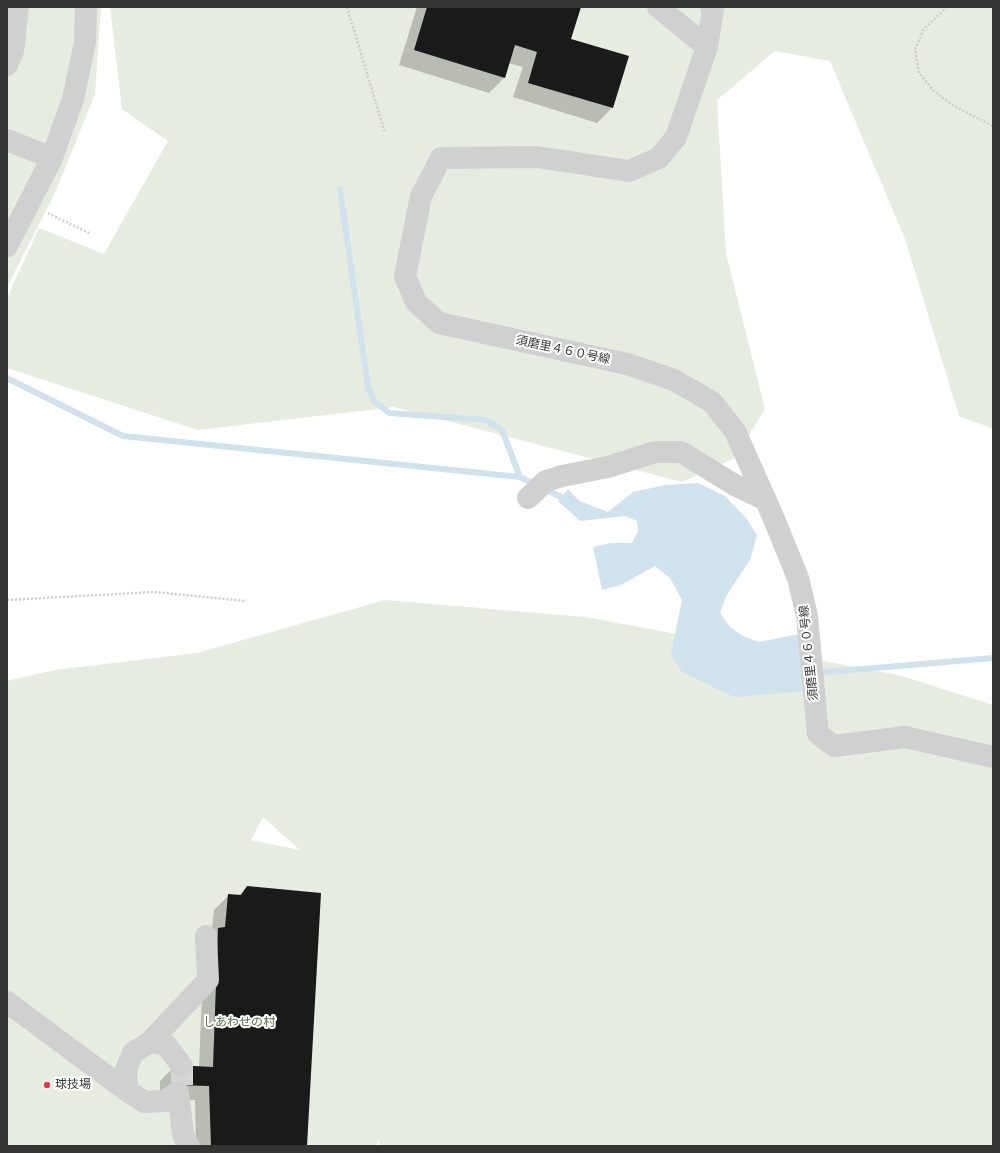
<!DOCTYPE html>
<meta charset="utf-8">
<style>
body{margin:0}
#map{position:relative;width:1000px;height:1153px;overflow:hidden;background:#fff;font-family:"IBM Plex Sans",sans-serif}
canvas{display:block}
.frame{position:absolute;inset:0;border:8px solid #333;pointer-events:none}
</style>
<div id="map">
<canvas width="1000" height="1153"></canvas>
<div class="frame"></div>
</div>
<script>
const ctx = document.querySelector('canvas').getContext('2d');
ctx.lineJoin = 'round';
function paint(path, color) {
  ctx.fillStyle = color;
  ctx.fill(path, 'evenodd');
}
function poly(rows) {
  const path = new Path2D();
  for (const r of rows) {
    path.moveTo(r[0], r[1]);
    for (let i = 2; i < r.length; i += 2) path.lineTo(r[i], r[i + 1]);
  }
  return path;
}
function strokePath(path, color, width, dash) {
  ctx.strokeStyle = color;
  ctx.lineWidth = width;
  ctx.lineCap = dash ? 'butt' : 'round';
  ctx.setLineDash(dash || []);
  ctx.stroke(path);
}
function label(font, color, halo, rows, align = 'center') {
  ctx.font = font + ' "IBM Plex Sans","Noto Sans JP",sans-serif';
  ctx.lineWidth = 4;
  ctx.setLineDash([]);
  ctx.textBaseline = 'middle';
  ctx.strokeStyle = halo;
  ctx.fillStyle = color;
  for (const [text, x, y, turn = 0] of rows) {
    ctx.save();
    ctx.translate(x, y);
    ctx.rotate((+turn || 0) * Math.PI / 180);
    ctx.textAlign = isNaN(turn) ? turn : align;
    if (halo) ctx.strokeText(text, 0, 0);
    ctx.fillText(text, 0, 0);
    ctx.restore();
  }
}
const green = poly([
 [7,7,101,7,95,94,56,191,7,287],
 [110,7,993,7,993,429,959,416,905,239,830,61,775,51,717,100,726,253,765,409,735,458,682,482,394,407,198,430,7,368,7,298,39,228,104,254,168,141,122,109],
 [385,600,585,617,899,675,993,705,993,1146,381,1146,377,1140,377,1146,7,1146,7,681,55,670,197,653],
 [263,817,300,850,251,840]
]);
const water = poly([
 [698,483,725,496,746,518,757,535,750,560,726,596,720,613,730,627,743,636,758,642,805,633,810,691,734,697,682,672,671,654,682,600,670,578,655,566,621,585,602,590,593,547,611,543,632,543,638,531,637,521,625,516,580,521,558,501,568,489,579,501,608,512,633,492,665,485]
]);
const shadow = poly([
 [417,7,580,7,570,39,627,57,612,108,597,123,513,97,523,67,508,63,504,78,489,93,399,65],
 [247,887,306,1146,196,1146,195,1100,160,1099,160,1081,175,1066,199,1067,204,944,211,936,214,910,229,895,238,896]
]);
const stream = poly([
 [340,189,368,387,374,401,389,413,486,420,502,430,520,477,536,485],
 [7,378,123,436,520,477],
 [544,489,568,500],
 [815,673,993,658]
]);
const building = poly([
 [427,7,581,7,571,39,629,56,613,108,528,83,537,52,515,45,505,78,414,50],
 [247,886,321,893,307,1146,211,1146,209,1086,175,1085,175,1065,213,1067,218,928,225,927,228,894,241,895]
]);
const minorTunnel = poly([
 [182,1066,182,1085]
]);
const path = poly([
 [347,7,385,133],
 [947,7,924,29,915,49,919,73,933,90,952,105,993,126],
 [48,213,91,234],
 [7,600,154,592,246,601]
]);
const minor = poly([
 [658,7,707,47],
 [711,7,713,10,707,47,676,137,659,158,629,171,537,157,441,158,421,196,405,276,416,302,439,323,627,364,674,380,712,402,735,431,774,519,798,578,807,616,818,734,834,746,905,737,993,757],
 [7,65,13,51,18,7],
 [7,140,52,158],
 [7,246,52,158,73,99,85,42,86,7],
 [528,498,546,481,562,476,608,467,655,452,681,452,733,484,766,500],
 [7,1002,127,1091,145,1102,165,1101,178,1092,183,1135,189,1146],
 [150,1042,208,980,206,936],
 [127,1091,126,1070,133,1053,150,1042,166,1045,182,1066]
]);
const markers = [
 [47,1085,4,"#e63946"]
];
const streetNames = [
 ["須磨里４６０号線",563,350,12],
 ["須磨里４６０号線",809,653,-96]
];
const parkNames = [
 ["しあわせの村",239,1023]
];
const poiNames = [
 ["球技場",55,1085]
];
paint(green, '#e6ecdf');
paint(water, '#cfe2ee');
paint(shadow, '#0003');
strokePath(stream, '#cfe2ee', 6);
paint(building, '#1a1a1a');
strokePath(minorTunnel, '#d6d6d6', 22, [22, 11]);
strokePath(path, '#cdcdcd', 2.5, [2, 2]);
strokePath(minor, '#d0d0d0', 22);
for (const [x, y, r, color] of markers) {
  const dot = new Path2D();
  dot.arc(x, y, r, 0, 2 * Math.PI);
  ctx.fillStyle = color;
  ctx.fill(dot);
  strokePath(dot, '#fff', 1.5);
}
label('12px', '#333', '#fff', streetNames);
label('12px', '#56703f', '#fff', parkNames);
label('12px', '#333', '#fff', poiNames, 'left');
</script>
